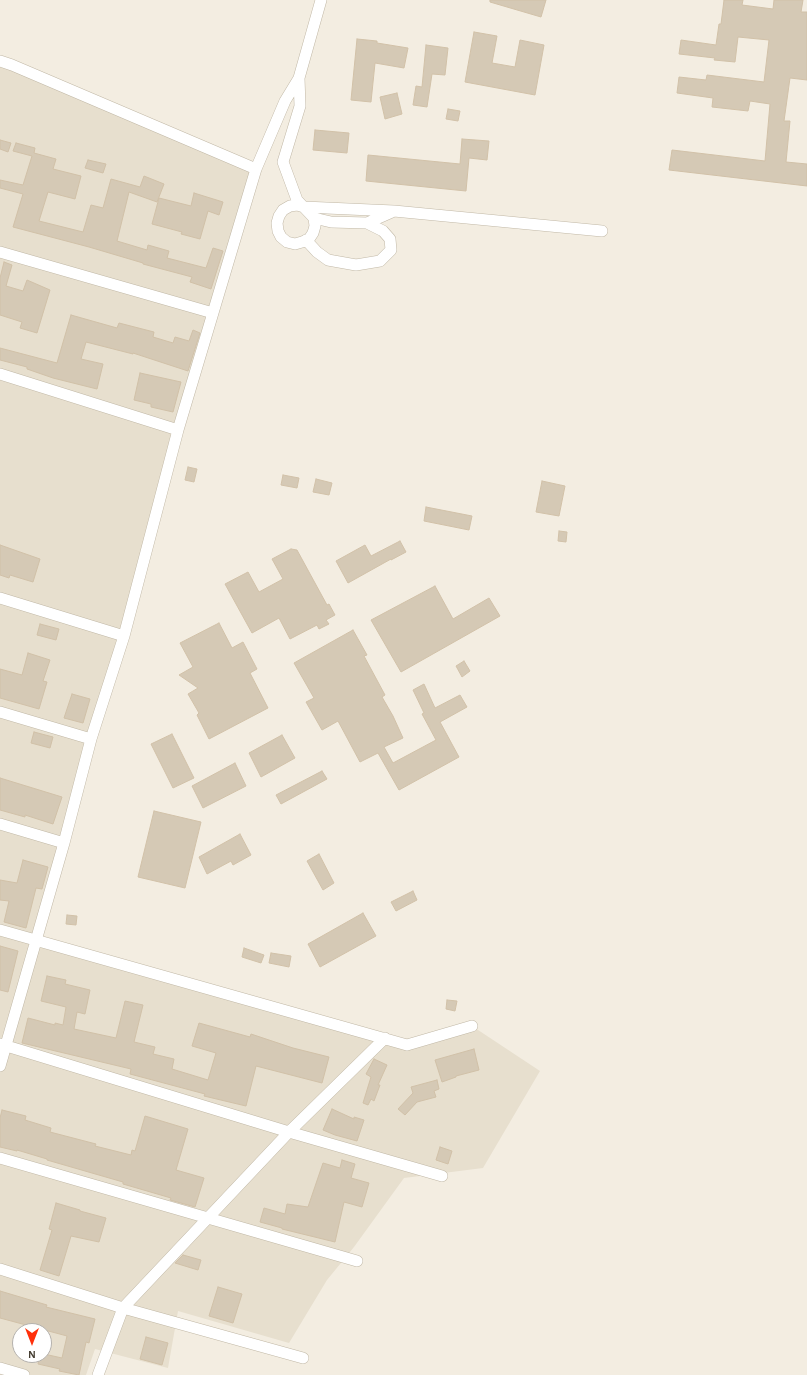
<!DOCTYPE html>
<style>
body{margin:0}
#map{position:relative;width:807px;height:1375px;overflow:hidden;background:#f3ede1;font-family:"Alegreya Sans",sans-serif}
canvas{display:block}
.north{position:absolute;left:12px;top:1323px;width:40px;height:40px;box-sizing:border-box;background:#fff;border:1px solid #b4b1ad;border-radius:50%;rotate:180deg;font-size:11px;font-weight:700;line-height:16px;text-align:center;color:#443d31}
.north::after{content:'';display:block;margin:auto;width:14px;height:18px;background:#ff300b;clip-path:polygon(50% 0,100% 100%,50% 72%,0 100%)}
</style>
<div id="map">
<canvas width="807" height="1375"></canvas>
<div class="north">N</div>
</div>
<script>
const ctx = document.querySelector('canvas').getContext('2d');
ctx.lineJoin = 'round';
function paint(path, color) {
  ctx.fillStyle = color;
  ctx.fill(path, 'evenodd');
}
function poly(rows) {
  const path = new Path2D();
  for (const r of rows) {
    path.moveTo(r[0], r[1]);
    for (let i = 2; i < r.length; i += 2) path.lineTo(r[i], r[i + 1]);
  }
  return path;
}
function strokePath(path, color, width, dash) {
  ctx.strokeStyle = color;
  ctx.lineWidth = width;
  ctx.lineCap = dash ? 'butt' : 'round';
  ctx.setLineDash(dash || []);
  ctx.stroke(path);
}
const residential = poly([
 [0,61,256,169,37,940,407,1045,472,1026,540,1071,483,1168,404,1178,354,1247,327,1280,289,1343,178,1311,168,1368,95,1349,86,1375,0,1375],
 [20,1331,44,1331,44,1355,20,1355]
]);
const building = poly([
 [490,0,546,0,541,17,490,2,490,0],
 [724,0,743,0,742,5,773,9,774,0,803,0,801,12,807,12,807,80,790,78,784,121,790,121,786,162,807,164,807,186,669,170,672,150,765,161,770,104,750,101,748,111,712,107,713,98,677,93,679,77,706,80,707,75,764,82,769,40,738,37,735,62,714,60,715,58,679,54,681,40,716,45,719,24,721,24,724,0],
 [474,32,497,36,492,63,515,67,520,40,544,45,535,95,465,82,474,32],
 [357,39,377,41,377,43,408,48,404,68,375,63,371,102,351,100,357,39],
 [426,45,448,48,445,75,432,74,427,107,413,105,416,86,422,87,426,45],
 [397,93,402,114,385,119,380,97,397,93],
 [448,109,460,111,458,121,446,119,448,109],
 [315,130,349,133,347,153,313,150,315,130],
 [462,139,489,141,487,160,469,158,466,191,366,181,368,155,460,164,462,139],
 [0,140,11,143,8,152,0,149,0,140],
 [16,143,35,148,34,153,56,159,53,169,81,176,75,199,48,192,39,221,83,232,91,205,103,208,111,179,140,187,144,176,164,184,157,202,129,192,117,241,147,250,148,245,169,251,167,258,206,268,213,248,223,251,211,289,190,282,192,277,143,264,143,263,89,247,13,227,23,194,0,188,0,180,23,185,32,156,13,151,16,143],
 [88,160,106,164,103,173,85,168,88,160],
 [194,193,223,202,219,215,208,211,200,239,181,234,182,232,152,224,159,198,191,206,194,193],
 [4,262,12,265,6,286,23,291,27,280,50,290,37,333,20,328,22,322,0,315,0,278,4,262],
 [71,315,117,328,119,323,154,332,153,337,173,343,175,337,189,341,193,330,200,333,188,371,133,353,133,354,86,342,81,359,103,364,97,389,53,378,27,369,27,367,0,360,0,348,57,363,71,315],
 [140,373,181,382,173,412,151,407,151,404,134,400,140,373],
 [188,467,197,469,194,482,185,480,188,467],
 [283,475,299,478,297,488,281,485,283,475],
 [316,479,332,483,329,495,313,492,316,479],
 [542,481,565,486,559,516,536,512,542,481],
 [426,507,472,516,469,530,424,521,426,507],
 [559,531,567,532,566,542,558,541,559,531],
 [400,541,406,552,391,560,391,559,348,583,336,561,365,545,371,556,400,541],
 [0,545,40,559,33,582,10,575,9,578,0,575,0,545],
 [291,549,297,550,327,605,329,604,335,615,326,620,329,624,319,629,317,625,290,639,279,618,252,633,225,584,248,572,259,592,283,579,272,559,291,549],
 [435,586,453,619,489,598,500,616,401,672,371,620,435,586],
 [219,623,232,648,243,642,257,669,250,673,268,708,209,739,197,715,199,713,188,694,198,688,179,675,193,667,180,643,219,623],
 [40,624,59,629,56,640,37,635,40,624],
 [353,630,367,655,364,656,385,695,382,697,393,716,403,738,384,747,393,763,436,740,422,714,424,713,413,690,424,684,435,708,460,695,467,707,440,722,459,757,399,790,378,753,360,762,338,721,322,730,306,702,314,698,294,663,353,630],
 [28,653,50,660,43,681,47,682,39,709,0,698,0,669,22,675,28,653],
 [464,661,470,671,462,677,456,666,464,661],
 [72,694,90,699,83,723,64,718,72,694],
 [34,732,53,737,50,748,31,743,34,732],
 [172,734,194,778,173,788,151,744,172,734],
 [282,735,295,758,261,777,249,753,282,735],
 [235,763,246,786,203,808,192,786,235,763],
 [322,771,327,779,281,804,276,795,322,771],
 [0,778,62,797,53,824,25,815,25,817,0,810,0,778],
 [154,811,201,822,185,888,138,877,154,811],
 [240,834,251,855,233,865,231,861,207,874,199,857,240,834],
 [319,854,334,883,323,890,307,861,319,854],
 [23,860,48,867,42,889,36,888,26,928,4,922,9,901,0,900,0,880,17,883,23,860],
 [413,891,417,900,396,911,391,902,413,891],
 [363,913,376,936,320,967,308,944,363,913],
 [67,915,77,916,76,925,66,924,67,915],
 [0,946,18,951,8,992,0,990,0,946],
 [244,948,264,955,261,963,242,957,244,948],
 [271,953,291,956,289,967,269,963,271,953],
 [47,976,66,980,65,984,90,990,85,1014,77,1012,74,1029,116,1038,125,1001,143,1005,134,1042,155,1047,153,1054,174,1059,172,1069,208,1080,216,1053,192,1046,199,1023,250,1037,251,1034,293,1048,329,1057,322,1083,256,1066,246,1106,204,1096,205,1094,130,1074,131,1069,22,1043,28,1018,55,1025,55,1023,63,1025,66,1007,41,1001,47,976],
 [447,1000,457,1001,455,1011,446,1009,447,1000],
 [474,1049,479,1070,456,1076,456,1077,442,1082,435,1060,474,1049],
 [374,1059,387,1065,378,1085,380,1085,374,1101,371,1099,368,1105,363,1103,371,1077,366,1074,374,1059],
 [437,1080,439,1089,434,1091,436,1097,417,1102,405,1115,398,1109,413,1093,411,1087,437,1080],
 [332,1109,354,1119,354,1117,364,1120,357,1141,335,1135,323,1130,332,1109],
 [2,1110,26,1116,25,1120,51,1128,50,1132,96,1144,95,1146,131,1155,132,1150,135,1151,145,1116,188,1129,176,1170,204,1178,195,1207,170,1200,171,1198,123,1184,123,1182,47,1160,47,1159,17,1150,17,1151,0,1147,0,1118,2,1110],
 [440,1147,452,1151,448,1164,436,1160,440,1147],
 [342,1160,355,1164,351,1178,369,1183,362,1207,344,1202,335,1242,282,1229,282,1228,260,1222,264,1208,285,1214,287,1204,308,1207,323,1163,340,1168,342,1160],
 [56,1203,80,1210,80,1211,106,1218,99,1242,71,1236,59,1276,40,1270,52,1230,49,1229,56,1203],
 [183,1255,201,1260,198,1270,175,1263,183,1255],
 [218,1287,242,1294,233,1323,209,1316,218,1287],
 [0,1291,47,1305,46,1307,95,1319,89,1343,86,1342,79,1375,59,1371,60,1369,38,1364,40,1355,44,1355,44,1354,62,1358,67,1336,0,1318,0,1291],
 [146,1337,168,1343,162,1365,140,1359,146,1337]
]);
const minor = poly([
 [0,61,12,65,256,169],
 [299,78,300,106,283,162,297,200,314,218,331,222,367,223,392,212],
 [314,218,315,226,313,233,309,239,302,242,295,244,287,242,281,237,278,231,277,223,279,216,283,210,290,206,297,205,304,207,394,211,602,231],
 [306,240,317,252,328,260,356,265,380,261,391,250,390,239,383,231,367,223],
 [0,252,213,313],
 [0,374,178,430],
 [0,598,124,636],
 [0,712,91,739],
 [0,824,64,843],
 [0,930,407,1045,472,1026],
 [0,1044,289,1132,442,1176],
 [0,1066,64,843,91,739,124,636,178,430,256,169,285,101,299,78,321,0],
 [0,1158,357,1261],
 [0,1269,123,1308,303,1358],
 [0,1368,24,1375],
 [98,1375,123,1308,289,1132,385,1038]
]);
paint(residential, '#e7dfce');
paint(building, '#d5c9b5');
strokePath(building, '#d1c1a8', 1);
strokePath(minor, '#c1b8a6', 12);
strokePath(minor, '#fff', 11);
</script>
